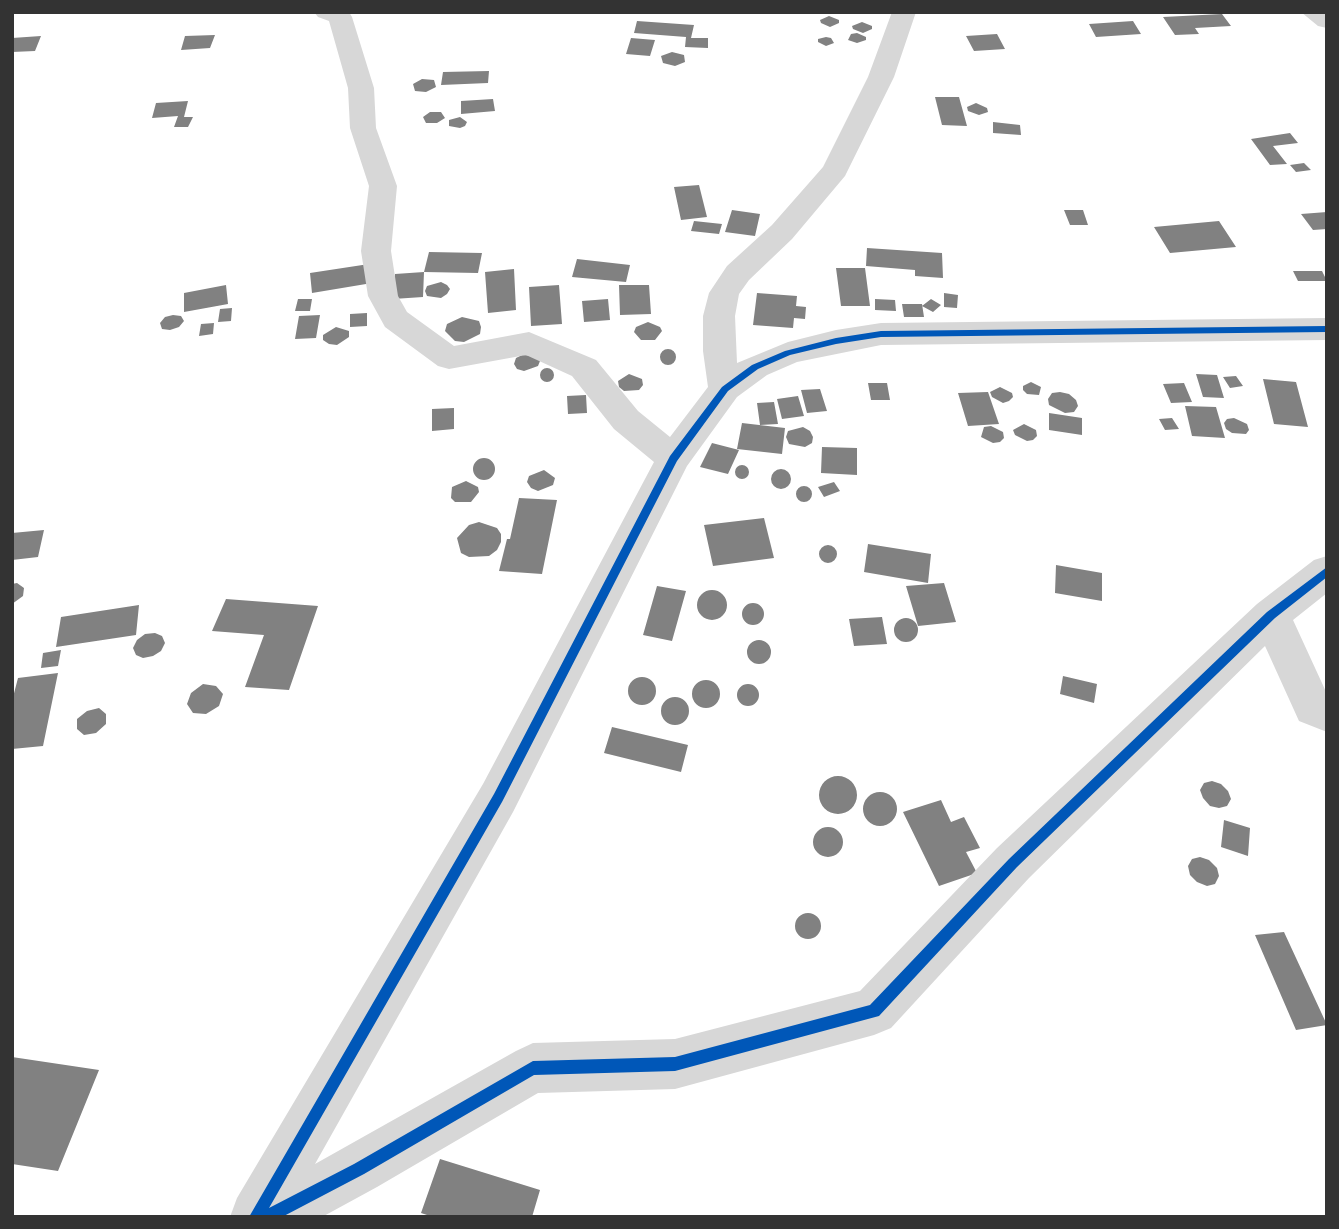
<!DOCTYPE html>
<style>
body{margin:0}
#map{position:relative;width:1339px;height:1229px;overflow:hidden;background:#fff;font-family:Ubuntu,sans-serif}
canvas{display:block}
.frame{position:absolute;inset:0;border:14px solid #333;pointer-events:none}
</style>
<div id="map">
<canvas width="1339" height="1229"></canvas>
<div class="frame"></div>
</div>
<script>
const ctx = document.querySelector('canvas').getContext('2d');
ctx.lineJoin = 'round';
function paint(path, color) {
  ctx.fillStyle = color;
  ctx.fill(path, 'evenodd');
}
function poly(rows) {
  const path = new Path2D();
  for (const r of rows) {
    if (r.length === 3) {
      path.moveTo(r[0] + r[2], r[1]);
      path.arc(r[0], r[1], r[2], 0, 2 * Math.PI);
      continue;
    }
    path.moveTo(r[0], r[1]);
    for (let i = 2; i < r.length; i += 2) path.lineTo(r[i], r[i + 1]);
  }
  return path;
}
const building = poly([
 [1222,14,1231,26,1195,28,1199,34,1175,35,1163,17],
 [829,16,839,20,839,23,830,27,821,23,820,20],
 [637,21,694,25,691,38,708,38,708,48,685,47,686,37,634,33],
 [1133,21,1141,34,1096,37,1089,24],
 [862,22,872,26,872,29,863,33,853,29,852,26],
 [857,33,866,37,866,40,857,43,848,40,851,34],
 [997,34,1005,49,974,51,966,36],
 [215,35,210,48,181,50,185,36],
 [41,36,35,51,12,52,12,38],
 [826,37,831,38,834,43,826,46,818,42,818,39],
 [631,38,655,40,650,56,626,54],
 [672,52,684,55,685,62,675,66,663,63,661,56],
 [489,71,488,83,441,85,443,72],
 [422,79,434,80,436,87,426,92,415,91,413,84],
 [935,97,959,97,967,126,942,125],
 [493,99,495,111,461,114,461,101],
 [188,101,184,117,193,117,188,127,174,127,178,116,152,118,156,103],
 [976,103,987,108,988,112,979,115,968,111,967,107],
 [430,112,441,112,445,118,437,123,426,123,423,117],
 [460,117,467,122,465,126,460,128,449,126,449,120],
 [993,122,1020,125,1021,135,993,133],
 [1290,133,1298,143,1273,146,1287,164,1270,165,1251,139],
 [1304,163,1311,170,1296,172,1290,165],
 [699,185,707,217,681,220,674,187],
 [732,210,760,214,755,236,725,232],
 [1064,210,1083,210,1088,225,1070,225],
 [1327,212,1327,229,1313,230,1301,214],
 [694,221,722,224,719,234,691,231],
 [1219,221,1236,247,1170,253,1154,227],
 [867,248,942,253,943,278,915,276,915,270,866,266],
 [429,252,482,253,478,273,424,272],
 [577,259,630,265,626,282,572,277],
 [369,264,372,283,312,293,310,273],
 [836,268,865,268,870,306,841,306],
 [514,269,516,310,488,313,485,272],
 [1293,271,1322,271,1327,281,1298,281],
 [424,272,423,297,393,299,395,274],
 [441,282,447,285,450,289,447,294,441,298,427,296,425,291,427,286],
 [226,285,228,304,184,312,184,293],
 [559,285,562,324,531,326,529,287],
 [619,285,649,285,651,314,620,315],
 [757,293,797,296,796,306,806,307,805,319,794,318,793,328,753,325],
 [944,293,958,295,957,308,944,307],
 [298,299,312,299,310,311,295,311],
 [608,299,610,320,584,322,582,301],
 [875,299,895,300,896,311,875,310],
 [931,299,941,305,933,312,922,306],
 [902,304,922,304,924,317,904,317],
 [232,308,231,321,218,322,220,309],
 [367,313,367,326,350,327,350,314],
 [173,315,181,316,184,321,179,327,170,330,162,329,160,323,165,317],
 [320,315,316,338,295,339,299,316],
 [462,317,479,321,481,327,480,334,464,342,455,341,445,331,447,324],
 [648,322,660,327,662,331,655,340,641,340,634,332,636,327],
 [214,323,213,334,199,336,201,324],
 [336,327,349,331,349,337,337,345,329,344,323,340,323,335],
 [668,357,8],
 [522,355,536,356,540,361,538,366,524,371,517,369,514,364,516,358],
 [547,375,7],
 [629,374,642,379,643,385,639,390,624,391,619,387,618,381],
 [1196,374,1217,375,1224,398,1203,397],
 [1236,376,1243,386,1230,388,1223,377],
 [1263,379,1296,382,1308,427,1274,424],
 [1031,382,1041,387,1039,395,1027,394,1023,390,1023,386],
 [868,383,887,383,890,400,871,400],
 [1184,383,1192,402,1171,403,1163,384],
 [1000,387,1012,393,1013,397,1009,401,1003,403,992,397,990,392],
 [820,389,827,411,807,413,801,390],
 [988,392,999,424,968,426,958,393],
 [1060,392,1069,394,1076,400,1078,406,1074,412,1065,413,1049,405,1048,399,1052,393],
 [586,395,587,413,568,414,567,396],
 [798,396,804,416,782,419,777,399],
 [774,402,778,424,760,425,757,403],
 [1185,406,1216,407,1225,438,1192,436],
 [454,408,454,429,432,431,432,409],
 [1049,413,1082,418,1082,435,1049,430],
 [1172,418,1179,429,1165,430,1159,419],
 [1234,418,1247,424,1249,430,1246,434,1232,433,1226,429,1224,423,1227,419],
 [742,423,785,428,782,454,737,449],
 [1024,424,1036,430,1037,436,1033,440,1027,441,1015,435,1013,430],
 [991,426,1003,432,1004,438,1000,442,993,443,981,437,984,427],
 [803,427,810,431,813,437,812,443,805,447,789,444,786,437,788,431],
 [712,443,739,450,728,474,700,467],
 [822,447,857,448,857,475,821,473],
 [484,469,11],
 [742,472,7],
 [781,479,10],
 [544,470,555,478,553,485,538,491,531,488,527,482,529,476],
 [466,481,478,487,479,492,471,502,455,502,451,498,452,487],
 [834,482,840,491,824,497,818,487],
 [804,494,8],
 [519,498,557,500,542,574,499,571,507,539,510,539],
 [764,518,774,558,713,566,704,525],
 [479,522,497,528,501,534,501,542,497,550,489,556,469,557,461,553,457,538,469,525],
 [44,530,38,557,12,560,12,533],
 [868,544,931,554,928,583,864,572],
 [828,554,9],
 [1056,565,1102,573,1102,601,1055,593],
 [17,583,24,588,23,596,12,604,12,584],
 [944,583,956,622,918,626,906,586],
 [657,586,686,591,672,641,643,635],
 [712,605,15],
 [226,599,318,606,289,690,245,687,264,635,212,631],
 [753,614,11],
 [139,605,136,635,56,647,61,617],
 [882,617,887,644,854,646,849,619],
 [906,630,12],
 [155,633,162,636,165,643,161,651,153,656,143,658,136,655,133,648,137,640,145,634],
 [759,652,12],
 [61,650,58,666,41,668,43,653],
 [58,673,43,746,12,749,12,701,18,678],
 [1063,676,1097,684,1094,703,1060,694],
 [642,691,14],
 [706,694,14],
 [748,695,11],
 [203,684,216,686,223,694,219,706,206,714,193,713,187,704,191,693],
 [675,711,14],
 [99,708,106,714,106,724,96,733,84,735,77,729,77,719,87,711],
 [612,727,688,745,681,772,604,753],
 [838,795,19],
 [1212,781,1221,784,1228,791,1231,799,1227,806,1219,808,1210,806,1203,798,1200,790,1204,783],
 [880,809,17],
 [941,800,951,822,964,817,980,848,966,852,977,873,939,886,903,812],
 [1224,820,1250,828,1248,856,1221,847],
 [828,842,15],
 [1200,857,1209,860,1217,868,1219,876,1215,884,1207,886,1197,882,1190,875,1188,866,1192,859],
 [808,926,13],
 [1284,932,1327,1025,1296,1030,1255,935],
 [12,1057,99,1070,58,1171,12,1164],
 [440,1159,540,1190,532,1217,433,1217,421,1213]
]);
const minor = poly([
 [314,12,349,12,352,17,374,88,376,128,397,186,391,251,398,296,407,312,454,346,529,332,596,360,638,411,670,437,708,387,703,351,703,316,709,293,727,266,772,225,823,167,868,77,892,12,916,12,894,77,845,176,792,239,749,280,739,294,735,316,737,363,788,342,836,330,881,323,1327,318,1327,340,881,345,797,362,767,375,737,397,687,466,513,812,315,1164,516,1051,533,1043,675,1039,860,991,997,848,1257,604,1314,560,1327,556,1327,593,1293,620,1327,694,1327,732,1299,721,1265,646,1029,878,891,1028,874,1035,675,1089,538,1093,377,1187,322,1217,230,1217,237,1198,483,784,654,462,614,429,572,376,526,355,449,369,438,366,385,327,368,296,361,251,369,186,350,128,348,88,329,21,318,17,314,12],
 [1301,12,1327,12,1327,28,1318,26,1301,12]
]);
const cycleway = poly([
 [1327,326,1327,332,881,337,836,344,790,355,758,369,728,391,677,461,502,802,269,1208,354,1164,533,1061,675,1057,870,1005,1009,859,1267,612,1327,567,1327,577,1275,618,1017,867,879,1016,675,1071,534,1075,364,1174,282,1217,249,1217,494,794,670,456,722,387,752,365,785,351,836,338,881,331,1327,326]
]);
paint(building, '#818181');
paint(minor, '#d7d7d7');
paint(cycleway, '#0057b8');
</script>
